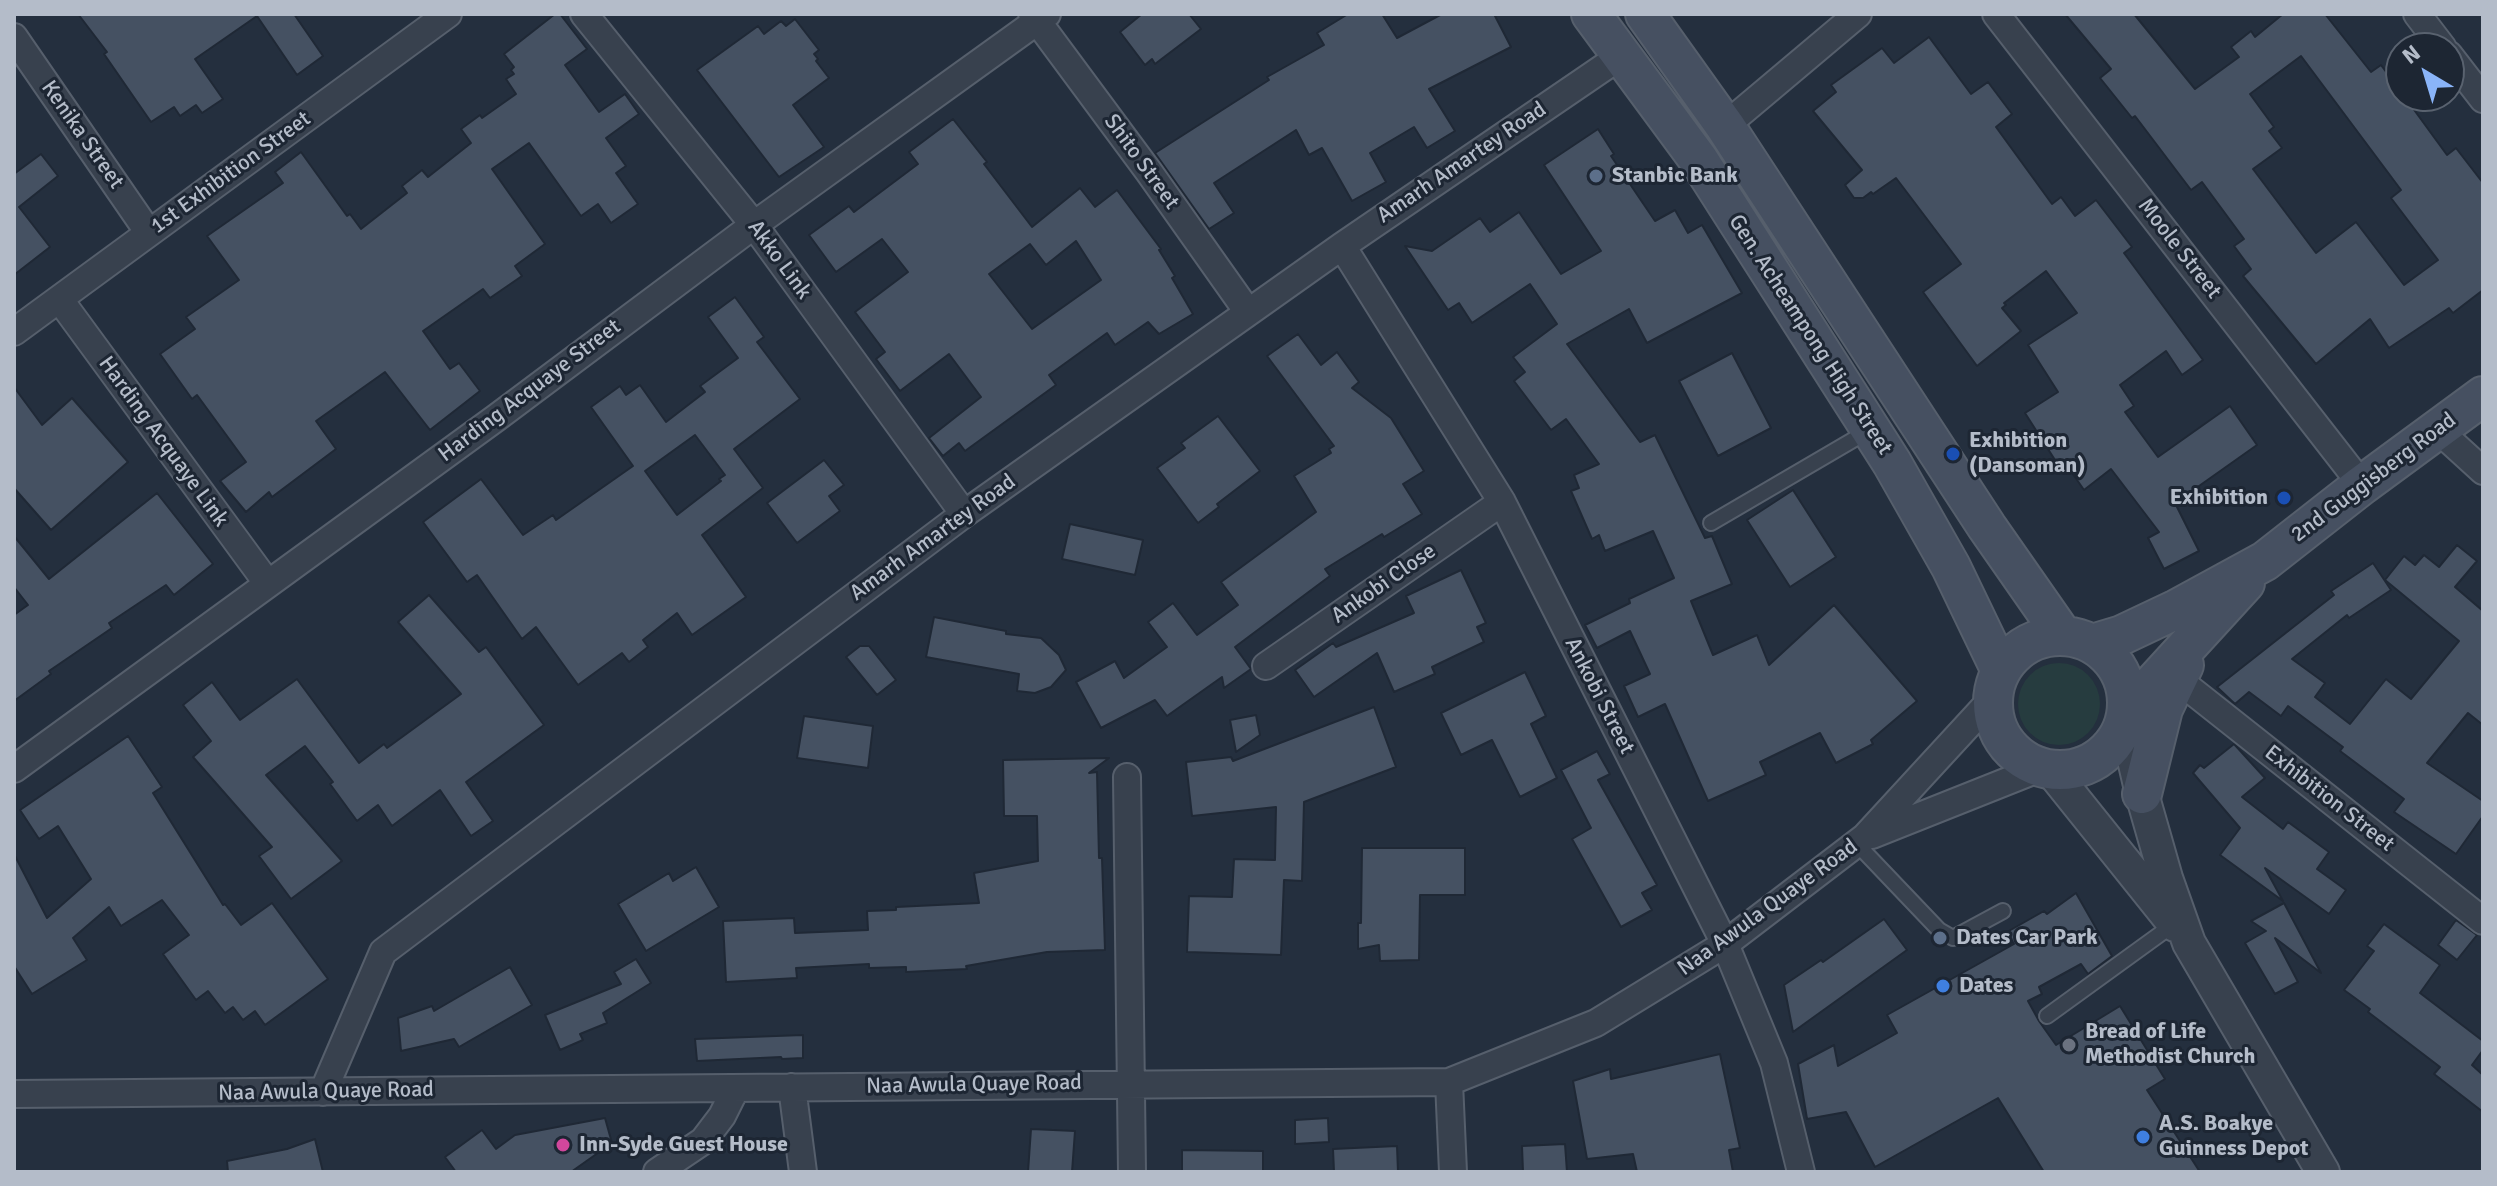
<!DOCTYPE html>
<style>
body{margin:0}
#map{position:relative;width:2497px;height:1186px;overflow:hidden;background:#242f3e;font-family:Signika,sans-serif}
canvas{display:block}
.frame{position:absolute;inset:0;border:16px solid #b4bcc9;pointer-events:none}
.north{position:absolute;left:2385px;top:32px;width:80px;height:80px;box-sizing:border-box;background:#1d2633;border:2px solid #59626f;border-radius:50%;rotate:322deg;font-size:22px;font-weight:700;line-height:32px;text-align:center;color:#b4bcc9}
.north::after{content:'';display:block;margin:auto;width:28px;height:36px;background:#8ab4f8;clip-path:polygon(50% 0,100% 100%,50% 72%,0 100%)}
</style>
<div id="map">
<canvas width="2497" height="1186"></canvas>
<div class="frame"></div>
<div class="north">N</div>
</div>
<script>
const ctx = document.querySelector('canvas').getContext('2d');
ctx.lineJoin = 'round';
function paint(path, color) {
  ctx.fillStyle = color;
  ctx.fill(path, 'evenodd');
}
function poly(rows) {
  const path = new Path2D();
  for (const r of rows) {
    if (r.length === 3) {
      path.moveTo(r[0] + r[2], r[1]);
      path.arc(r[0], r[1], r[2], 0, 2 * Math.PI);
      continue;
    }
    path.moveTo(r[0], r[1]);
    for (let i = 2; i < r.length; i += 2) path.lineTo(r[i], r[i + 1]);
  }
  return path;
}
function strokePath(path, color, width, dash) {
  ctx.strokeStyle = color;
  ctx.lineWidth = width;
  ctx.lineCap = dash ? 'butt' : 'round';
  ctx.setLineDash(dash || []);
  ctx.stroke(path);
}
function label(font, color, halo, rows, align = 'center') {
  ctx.font = font + ' Signika,sans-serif';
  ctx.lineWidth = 6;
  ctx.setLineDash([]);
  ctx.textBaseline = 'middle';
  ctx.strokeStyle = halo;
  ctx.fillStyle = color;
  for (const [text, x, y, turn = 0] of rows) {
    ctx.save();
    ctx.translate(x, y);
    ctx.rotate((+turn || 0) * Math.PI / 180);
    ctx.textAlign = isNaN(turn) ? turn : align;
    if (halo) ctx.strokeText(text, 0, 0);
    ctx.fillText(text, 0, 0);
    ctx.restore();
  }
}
const green = poly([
 [2059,704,41]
]);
const building = poly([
 [78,14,294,14,323,56,297,75,257,16,195,59,223,99,202,113,196,105,180,116,174,107,151,122,104,54,107,52,78,14],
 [555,14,560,14,587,49,565,65,599,112,625,94,639,114,606,138,626,166,616,173,638,204,611,223,598,204,581,216,529,143,492,169,545,244,515,266,522,276,490,298,483,289,423,331,450,369,459,363,480,391,430,430,385,372,316,421,336,449,272,497,269,492,246,512,220,481,246,462,197,395,192,399,160,354,195,329,186,317,239,280,207,236,283,183,275,172,301,152,347,216,350,214,361,229,407,193,402,186,422,170,428,177,471,143,461,129,480,115,482,118,516,94,506,79,514,74,511,70,514,67,504,54,555,14],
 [1142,14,1189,14,1201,29,1155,64,1152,59,1145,65,1120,32,1142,14],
 [1348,14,1382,14,1397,38,1442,14,1494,14,1511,47,1429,89,1455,131,1427,148,1414,127,1370,153,1386,182,1352,201,1322,148,1309,155,1296,130,1214,183,1234,213,1209,229,1155,153,1269,80,1267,77,1324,45,1317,33,1348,14],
 [2065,14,2134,14,2195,89,2239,57,2231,47,2251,31,2255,37,2283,14,2325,14,2371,72,2381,65,2401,92,2401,96,2404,96,2447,155,2456,148,2483,183,2483,290,2453,313,2449,308,2389,348,2370,319,2316,364,2243,276,2251,269,2234,246,2244,239,2202,182,2191,190,2135,116,2132,118,2100,78,2111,69,2065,14],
 [2301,56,2401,190,2391,198,2438,260,2404,285,2356,222,2316,253,2253,169,2282,148,2269,131,2274,127,2250,94,2301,56],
 [795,19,819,50,814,54,818,59,816,61,829,78,793,105,824,147,779,177,697,70,758,26,764,34,781,21,786,26,795,19],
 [1929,37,1971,94,1988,82,2012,114,1996,127,2052,204,2061,197,2075,216,2096,200,2132,247,2124,253,2203,360,2182,375,2166,351,2120,385,2134,406,2125,412,2158,457,2230,406,2257,445,2175,503,2199,551,2164,569,2148,538,2159,532,2111,469,2084,490,2068,467,2062,471,2025,413,2058,392,2028,345,2077,313,2046,271,2004,303,2006,305,2002,308,2021,331,1977,366,1923,292,1961,264,1896,178,1873,194,1871,192,1863,198,1854,198,1845,185,1862,170,1813,111,1836,92,1831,85,1882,48,1894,63,1929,37],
 [953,119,987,162,984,164,1032,227,1080,188,1095,207,1117,190,1161,249,1159,250,1175,276,1172,278,1193,314,1159,334,1148,322,1115,345,1107,333,1049,375,1056,385,965,451,959,443,943,456,929,438,981,397,949,354,900,391,876,359,885,352,855,312,908,272,882,239,836,272,809,235,849,206,854,212,918,164,909,152,953,119],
 [1076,241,1101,280,1032,329,989,274,1030,244,1046,265,1076,241],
 [1598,129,1614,154,1611,156,1655,221,1675,210,1688,233,1702,225,1742,293,1647,343,1629,309,1567,344,1640,442,1655,435,1705,538,1712,536,1732,584,1691,601,1713,655,1757,635,1769,665,1834,605,1917,701,1871,740,1873,744,1836,763,1820,733,1760,762,1766,775,1708,801,1665,704,1638,717,1624,686,1650,674,1630,631,1597,648,1585,625,1630,603,1629,599,1674,578,1653,531,1605,551,1599,535,1592,539,1571,491,1579,488,1574,475,1599,464,1566,419,1551,430,1514,381,1525,372,1513,357,1557,324,1530,284,1472,323,1459,303,1448,310,1405,246,1432,251,1480,218,1490,232,1519,212,1561,274,1601,251,1544,165,1598,129],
 [41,154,58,176,19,207,50,247,14,275,14,174,41,154],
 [735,297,764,337,757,342,800,399,734,449,763,488,702,535,746,597,692,635,677,613,643,640,648,647,629,662,622,653,578,685,536,627,522,639,477,575,467,582,423,522,481,479,523,535,553,515,556,520,633,466,591,407,620,386,626,395,640,385,666,422,705,392,700,386,738,358,708,317,735,297],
 [695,435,725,475,719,479,721,481,677,515,645,471,695,435],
 [1298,334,1321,365,1337,352,1359,382,1352,388,1391,418,1424,471,1403,484,1422,514,1384,537,1382,534,1325,569,1330,576,1235,647,1251,669,1224,688,1222,677,1167,716,1155,700,1101,728,1076,682,1115,661,1124,678,1167,647,1148,622,1173,603,1197,635,1238,605,1221,582,1316,512,1294,476,1331,453,1329,449,1334,446,1267,356,1298,334],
 [1732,353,1771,428,1718,456,1679,381,1732,353],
 [14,387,42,425,72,398,128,462,51,530,14,488,14,387],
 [1218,416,1260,471,1217,504,1219,507,1198,523,1157,468,1185,448,1181,443,1218,416],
 [824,460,844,485,829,496,840,511,797,543,767,503,824,460],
 [1793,490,1836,557,1790,587,1747,520,1793,490],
 [157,493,213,564,174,595,166,585,109,623,112,628,49,671,51,674,14,701,14,615,28,605,14,587,14,536,49,579,157,493],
 [1070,524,1143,540,1135,575,1062,559,1070,524],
 [2457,545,2477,561,2455,587,2483,611,2483,725,2468,713,2427,763,2483,801,2483,816,2456,854,2394,812,2404,799,2340,751,2343,747,2288,706,2281,716,2249,692,2235,704,2217,687,2334,595,2331,591,2373,563,2391,590,2349,618,2347,615,2292,659,2325,683,2315,697,2350,724,2386,679,2411,699,2459,641,2385,580,2404,556,2415,565,2424,555,2439,567,2457,545],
 [1461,570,1486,623,1477,627,1484,642,1432,667,1435,674,1394,692,1377,653,1314,697,1295,670,1333,643,1336,647,1414,613,1406,596,1461,570],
 [429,595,479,652,486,647,544,725,466,782,493,821,471,836,440,790,392,826,378,805,357,821,330,784,333,782,305,746,266,775,342,861,291,899,259,856,272,847,193,757,211,741,183,705,212,682,240,720,297,679,359,763,384,744,387,748,461,694,398,622,429,595],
 [934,617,1006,631,1006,634,1041,638,1059,655,1066,670,1051,687,1035,693,1017,691,1019,674,926,657,934,617],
 [860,646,869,646,896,680,877,695,846,657,860,646],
 [1525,672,1546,716,1531,724,1557,778,1520,797,1492,740,1461,755,1441,713,1525,672],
 [1374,707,1396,767,1304,802,1302,881,1284,880,1281,955,1187,952,1189,896,1232,897,1234,859,1275,860,1276,807,1192,816,1186,762,1231,757,1233,761,1374,707],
 [1256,715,1260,735,1236,752,1230,720,1256,715],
 [804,716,873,726,868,768,797,758,804,716],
 [128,736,162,787,153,793,223,905,225,904,241,925,272,903,328,979,265,1025,255,1011,243,1020,233,1007,225,1013,208,991,196,1000,163,954,189,935,162,900,121,926,109,907,73,938,87,960,32,994,14,966,14,854,47,918,91,879,58,826,39,839,20,810,128,736],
 [2234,744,2265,778,2242,797,2283,829,2288,822,2329,852,2317,869,2346,890,2329,914,2265,868,2283,901,2220,855,2240,828,2193,773,2200,765,2204,768,2234,744],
 [1597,751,1610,774,1598,780,1657,885,1642,893,1652,910,1621,927,1572,839,1591,828,1561,770,1597,751],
 [1109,758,1089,773,1097,772,1099,858,1102,858,1105,950,1047,952,966,966,967,969,906,972,906,967,869,968,869,964,796,968,797,978,726,982,723,921,794,918,795,933,868,930,867,911,896,910,896,907,979,903,974,873,1038,861,1037,816,1004,816,1003,760,1109,758],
 [1362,848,1465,848,1465,895,1420,895,1419,960,1380,961,1379,945,1358,949,1358,923,1361,923,1362,848],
 [696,867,719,907,646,951,618,904,669,873,673,881,696,867],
 [2076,893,2112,956,2088,974,2081,964,2039,987,2042,994,2028,1001,2039,1021,2056,1045,2120,1006,2165,1079,2147,1090,2200,1172,2044,1172,1998,1098,1875,1167,1846,1112,1807,1119,1798,1064,1834,1045,1838,1066,1897,1033,1887,1015,2014,944,2007,932,2044,911,2047,914,2076,893],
 [2284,903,2321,973,2275,938,2298,982,2275,994,2245,943,2266,931,2251,921,2284,903],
 [1884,919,1907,950,1793,1032,1784,985,1821,960,1823,962,1884,919],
 [2456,920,2477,935,2457,960,2438,945,2456,920],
 [2384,924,2440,965,2420,993,2483,1041,2483,1050,2472,1065,2483,1075,2483,1112,2434,1074,2440,1067,2368,1012,2370,1009,2344,990,2374,951,2367,946,2384,924],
 [636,959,651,983,603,1013,607,1023,580,1034,583,1040,560,1050,545,1015,621,984,614,972,636,959],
 [510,967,532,1005,459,1047,454,1039,401,1051,398,1018,432,1006,434,1011,510,967],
 [803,1035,803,1058,782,1059,781,1057,697,1061,695,1039,803,1035],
 [1720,1054,1740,1148,1729,1150,1733,1172,1637,1172,1633,1154,1587,1159,1573,1081,1610,1069,1611,1079,1720,1054],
 [605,1118,612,1143,571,1172,456,1172,445,1157,482,1130,496,1149,515,1135,605,1118],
 [1328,1118,1329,1142,1295,1144,1295,1120,1328,1118],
 [1031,1129,1075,1131,1072,1172,1028,1172,1031,1129],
 [315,1139,323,1172,228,1172,227,1161,287,1149,315,1139],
 [1565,1144,1567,1172,1523,1172,1522,1146,1565,1144],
 [1397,1146,1398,1172,1334,1172,1333,1149,1397,1146],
 [1182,1150,1263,1151,1263,1172,1182,1172,1182,1150]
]);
const service = poly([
 [1711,523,1870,430],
 [1857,844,1939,930,1953,938,2003,911],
 [2047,1016,2174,924]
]);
const minor = poly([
 [584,14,754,225,964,514],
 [1032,14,1149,172,1248,312],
 [1996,14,2362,485],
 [2417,14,2443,48],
 [14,37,149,233],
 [2449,55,2483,99],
 [1725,126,1858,14],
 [1342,246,1502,502,1725,944,1774,1063,1801,1172],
 [60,300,268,584],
 [14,332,448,14],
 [2438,430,2483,471],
 [1266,666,1502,502],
 [2176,678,2483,921],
 [14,769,496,418,754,225,1047,14],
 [1127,777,1132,1172],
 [1872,835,2043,767],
 [1449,1082,1453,1172],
 [792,1087,803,1172],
 [323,1092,383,952,964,514,1342,246,1622,55],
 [14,1094,1449,1082,1596,1023,1725,944,1865,837,1993,698],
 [657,1172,703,1141,722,1116,736,1088]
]);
const tertiary = poly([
 [2125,721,2142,794,2166,878,2189,943,2323,1172],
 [2050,769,2175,925]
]);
const secondary = poly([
 [1591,14,1698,159,1892,463,1951,567,2001,671],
 [1645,14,1725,126,1987,527,2063,636],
 [2060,703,67],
 [2092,644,2122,635,2177,609,2265,561,2362,485,2483,396],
 [2127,712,2245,583],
 [2142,794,2163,709,2184,665]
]);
const markers = [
 [1596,176,8,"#5c6f8a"],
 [1953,454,8,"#1a4fb4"],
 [2284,498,8,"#1a4fb4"],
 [1940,938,8,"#5c6f8a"],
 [1943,986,8,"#3f7fe0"],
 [2069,1045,8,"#6b7280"],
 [2143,1137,8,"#3f7fe0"],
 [563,1145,8,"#d1479c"]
];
const streetNames = [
 ["Kenika Street",82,135,55],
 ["Shito Street",1141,162,54],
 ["Amarh Amartey Road",1462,163,-34],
 ["1st Exhibition Street",231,173,-36],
 ["Moole Street",2179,249,52],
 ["Akko Link",779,260,54],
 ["Gen. Acheampong High Street",1810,335,57],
 ["Harding Acquaye Street",530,391,-37],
 ["Harding Acquaye Link",163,442,54],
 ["2nd Guggisberg Road",2374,478,-37],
 ["Amarh Amartey Road",933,538,-36],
 ["Ankobi Close",1384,584,-35],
 ["Ankobi Street",1599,696,63],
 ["Exhibition Street",2329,799,38],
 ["Naa Awula Quaye Road",1768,908,-36],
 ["Naa Awula Quaye Road",974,1085,-1],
 ["Naa Awula Quaye Road",326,1092,-1]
];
const poiNames = [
 ["Stanbic Bank",1612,176],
 ["Exhibition",1969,441],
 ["(Dansoman)",1969,466],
 ["Exhibition",2268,498,"right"],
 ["Dates Car Park",1956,938],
 ["Dates",1959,986],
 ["Bread of Life",2085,1032],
 ["Methodist Church",2085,1057],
 ["A.S. Boakye",2159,1124],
 ["Guinness Depot",2159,1149],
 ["Inn-Syde Guest House",579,1145]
];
paint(green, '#263c3f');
paint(building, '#455162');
strokePath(building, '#1f2835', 2);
strokePath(service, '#565f6c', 18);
strokePath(minor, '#565f6c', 30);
strokePath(tertiary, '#565f6c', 36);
strokePath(secondary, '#565f6c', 42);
strokePath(service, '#38414e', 14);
strokePath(minor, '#38414e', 26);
strokePath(tertiary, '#38414e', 32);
strokePath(secondary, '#465061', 38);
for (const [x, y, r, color] of markers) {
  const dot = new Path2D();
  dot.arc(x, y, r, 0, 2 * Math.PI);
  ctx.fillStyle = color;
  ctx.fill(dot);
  strokePath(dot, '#1d2633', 3);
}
label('22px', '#b4bcc9', '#1d2633', streetNames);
label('bold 22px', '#b4bcc9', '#1d2633', poiNames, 'left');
</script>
